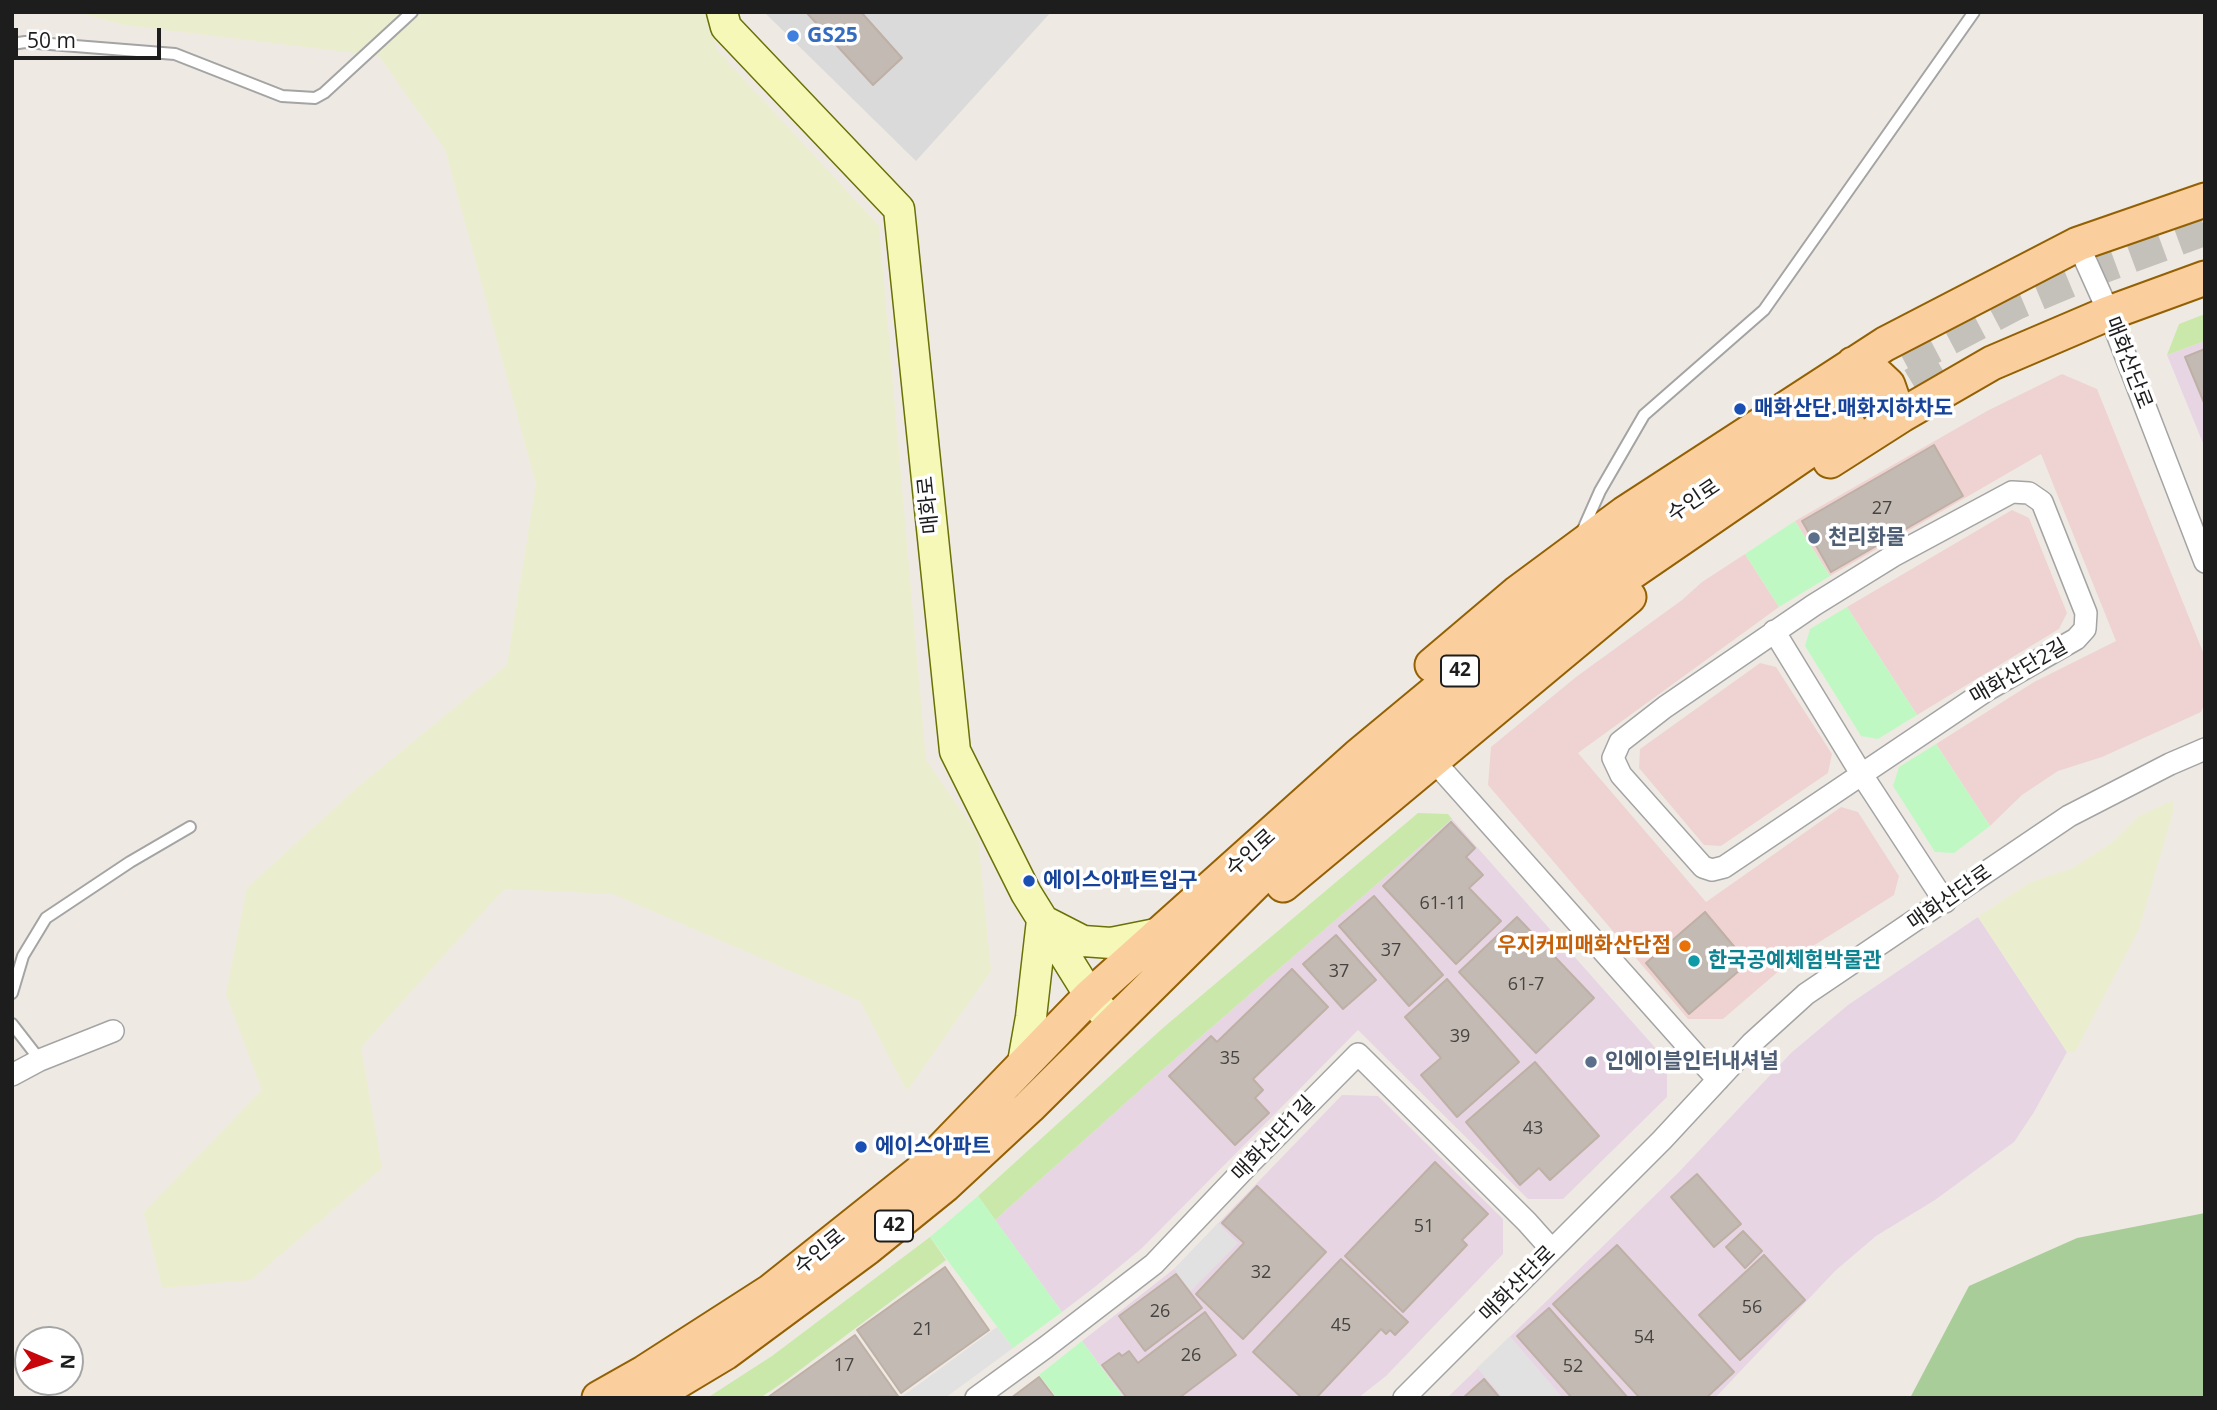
<!DOCTYPE html>
<meta charset="utf-8">
<style>
body{margin:0}
#map{position:relative;width:2217px;height:1410px;overflow:hidden;background:#eeeae3;font-family:"Open Sans",sans-serif}
canvas{display:block}
.frame{position:absolute;inset:0;border:14px solid #1d1d1d;pointer-events:none}
.north{position:absolute;left:14px;top:1326px;width:70px;height:70px;box-sizing:border-box;background:#fff;border:2px solid #a5a5a5;border-radius:50%;rotate:92deg;font-size:19px;font-weight:700;line-height:28px;text-align:center;color:#1d1d1d}
.north::after{content:'';display:block;margin:auto;width:24px;height:32px;background:#c60409;clip-path:polygon(50% 0,100% 100%,50% 72%,0 100%)}
.scale{position:absolute;left:14px;top:28px;width:147px;height:32px;box-sizing:border-box;border:4px solid #1d1d1d;border-top:0;padding-left:9px;font-size:21px;line-height:24px;white-space:nowrap;color:#1d1d1d;-webkit-text-stroke:5px #fff;paint-order:stroke}
</style>
<div id="map">
<canvas width="2217" height="1410"></canvas>
<div class="frame"></div>
<div class="north">N</div>
<div class="scale">50 m</div>
</div>
<script>
const ctx = document.querySelector('canvas').getContext('2d');
ctx.lineJoin = 'round';
function paint(path, color) {
  ctx.fillStyle = color;
  ctx.fill(path, 'evenodd');
}
function poly(rows) {
  const path = new Path2D();
  for (const r of rows) {
    path.moveTo(r[0], r[1]);
    for (let i = 2; i < r.length; i += 2) path.lineTo(r[i], r[i + 1]);
  }
  return path;
}
function strokePath(path, color, width, dash) {
  ctx.strokeStyle = color;
  ctx.lineWidth = width;
  ctx.lineCap = dash ? 'butt' : 'round';
  ctx.setLineDash(dash || []);
  ctx.stroke(path);
}
function label(font, color, halo, rows, align = 'center') {
  ctx.font = font + ' "Open Sans","Noto Sans KR",sans-serif';
  ctx.lineWidth = 7;
  ctx.setLineDash([]);
  ctx.textBaseline = 'middle';
  ctx.strokeStyle = halo;
  ctx.fillStyle = color;
  for (const [text, x, y, turn = 0] of rows) {
    ctx.save();
    ctx.translate(x, y);
    ctx.rotate((+turn || 0) * Math.PI / 180);
    ctx.textAlign = isNaN(turn) ? turn : align;
    if (halo) ctx.strokeText(text, 0, 0);
    ctx.fillText(text, 0, 0);
    ctx.restore();
  }
}
const residential = poly([
 [764,12,1051,12,916,161]
]);
const commercial = poly([
 [2062,374,2097,389,2205,657,2205,702,2201,712,2102,757,2058,771,2022,795,1990,826,1936,744,2034,682,2116,641,2041,454,1830,576,1795,521,1987,411],
 [2012,510,2029,518,2067,613,2059,629,1917,715,1847,607],
 [1745,554,1779,607,1578,753,1706,902,1841,807,1858,812,1899,876,1894,895,1794,958,1723,1019,1688,1019,1488,785,1491,747,1576,677,1682,600,1702,582],
 [1760,663,1776,667,1832,754,1828,773,1721,846,1704,845,1639,768,1640,749]
]);
const industrial = poly([
 [2205,341,2205,448,2167,355],
 [1452,819,1667,1061,1667,1097,1563,1199,1528,1199,1358,1030,1142,1248,1096,1286,1062,1312,995,1220,1160,1072],
 [1978,917,2067,1052,2034,1112,2014,1142,1935,1200,1876,1236,1835,1271,1715,1398,1447,1398,1678,1173,1791,1053,1848,1005],
 [1342,1095,1378,1096,1503,1219,1503,1254,1386,1376,1358,1398,1124,1398,1082,1341,1174,1269]
]);
const farmland = poly([
 [77,12,707,12,717,50,879,226,926,760,978,835,991,971,907,1091,860,1001,613,894,504,889,361,1047,382,1168,251,1280,162,1288,144,1212,262,1090,226,994,247,888,359,786,507,665,536,484,445,149,379,56,124,25],
 [2174,800,2173,812,2139,929,2075,1052,2067,1052,1978,917,2029,883,2073,868,2113,842,2139,816]
]);
const grass = poly([
 [2205,314,2205,341,2167,355,2179,324],
 [1418,813,1448,814,1452,819,1160,1072,995,1220,978,1196,1164,1027],
 [930,1237,946,1260,788,1379,760,1398,707,1398,772,1356]
]);
const forest = poly([
 [2205,1213,2205,1398,1910,1398,1969,1286,2077,1238]
]);
const park = poly([
 [1795,521,1830,576,1779,607,1745,554],
 [1847,607,1917,715,1878,739,1861,736,1805,646,1810,629],
 [1936,744,1990,826,1954,853,1935,852,1893,786,1899,767],
 [978,1196,1062,1312,1013,1348,930,1237],
 [1082,1341,1124,1398,1057,1398,1039,1375]
]);
const parking = poly([
 [1218,1223,1238,1243,1191,1291,1174,1269],
 [997,1327,1013,1348,945,1398,900,1398],
 [1510,1336,1563,1398,1503,1398,1477,1368]
]);
const building = poly([
 [806,12,861,12,902,58,873,85,806,12],
 [2205,349,2205,405,2185,357,2205,349],
 [1934,445,1963,496,1831,572,1802,521,1934,445],
 [1451,822,1475,848,1466,857,1483,875,1469,888,1501,921,1456,964,1383,886,1451,822],
 [1374,896,1443,975,1409,1006,1339,926,1374,896],
 [1705,912,1748,963,1689,1014,1646,963,1705,912],
 [1517,917,1594,998,1536,1053,1459,972,1517,917],
 [1336,935,1376,980,1343,1009,1303,964,1336,935],
 [1292,969,1328,1007,1253,1079,1263,1090,1255,1098,1269,1113,1235,1145,1169,1076,1211,1036,1217,1042,1292,969],
 [1447,979,1519,1062,1457,1117,1421,1075,1441,1058,1405,1017,1447,979],
 [1535,1062,1599,1136,1550,1180,1539,1168,1520,1185,1466,1122,1535,1062],
 [1435,1162,1488,1214,1462,1240,1467,1245,1403,1312,1345,1256,1435,1162],
 [1697,1174,1741,1224,1714,1247,1671,1197,1697,1174],
 [1257,1186,1326,1252,1243,1339,1196,1294,1244,1243,1222,1223,1257,1186],
 [1743,1231,1762,1251,1745,1268,1726,1247,1743,1231],
 [1617,1245,1734,1372,1706,1398,1640,1398,1553,1304,1617,1245],
 [1764,1255,1805,1300,1740,1360,1699,1315,1764,1255],
 [1341,1259,1408,1322,1395,1335,1390,1330,1386,1334,1381,1329,1316,1398,1302,1398,1253,1352,1341,1259],
 [945,1267,989,1330,901,1393,857,1330,945,1267],
 [1176,1274,1202,1308,1145,1351,1119,1316,1176,1274],
 [1549,1308,1628,1398,1572,1398,1517,1336,1549,1308],
 [1205,1312,1236,1355,1179,1398,1127,1398,1102,1365,1119,1353,1122,1356,1129,1351,1138,1363,1205,1312],
 [855,1335,898,1396,767,1398,855,1335],
 [1039,1377,1055,1398,1011,1398,1039,1377],
 [1484,1379,1500,1398,1463,1398,1484,1379]
]);
const primaryTunnel = poly([
 [1862,388,1899,365,2017,303,2105,266,2205,229],
 [1870,410,1952,361]
]);
const lane = poly([
 [12,44,25,42,175,54,282,96,315,98,324,93,412,12],
 [1581,534,1600,491,1644,415,1764,310,1974,12],
 [12,993,23,956,46,918,130,862,190,827],
 [12,1024,40,1060]
]);
const street = poly([
 [2078,244,2109,313,2205,562],
 [2012,492,2029,493,2042,502,2086,613,2085,629,2076,639,1987,690,1724,867,1712,870,1703,867,1621,775,1613,758,1620,742,1665,707,1814,605,1893,556,2012,492],
 [1774,631,1862,775,1945,902],
 [1433,760,1718,1080],
 [12,1075,40,1060,113,1031],
 [976,1398,1046,1347,1154,1264,1250,1163,1358,1054,1527,1222,1552,1250],
 [1404,1398,1662,1140,1752,1043,1806,994,2069,816,2170,764,2205,749]
]);
const secondary = poly([
 [722,12,726,27,899,209,955,751,1026,893,1090,996,1113,1024],
 [1042,920,1083,941,1111,943,1161,933],
 [1022,1068,1031,1017,1042,920]
]);
const primary = poly([
 [1853,364,1872,370,1888,385,1895,405,1892,421],
 [1830,461,1902,415,1992,363,2109,313,2205,278],
 [1432,665,1517,593,1625,513,1885,344,2078,244,2205,200],
 [1283,885,1629,597],
 [599,1398,645,1372,771,1291,919,1173,1090,996,1358,756,1534,610,1862,388],
 [650,1398,725,1353,867,1248,945,1185,1029,1107,1263,875,1341,803,1558,623,1848,424]
]);
const markers = [
 [793,36,7,"#3f7fe0"],
 [1740,409,7,"#1a4fb4"],
 [1814,538,7,"#5c6f8a"],
 [1029,881,7,"#1a4fb4"],
 [1685,946,7,"#e8710a"],
 [1694,961,7,"#0f9aa8"],
 [1591,1062,7,"#5c6f8a"],
 [861,1147,7,"#1a4fb4"]
];
const numberNames = [
 ["27",1882,509],
 ["61-11",1443,904],
 ["37",1391,951],
 ["37",1339,972],
 ["61-7",1526,985],
 ["39",1460,1037],
 ["35",1230,1059],
 ["43",1533,1129],
 ["51",1424,1227],
 ["32",1261,1273],
 ["56",1752,1308],
 ["26",1160,1312],
 ["45",1341,1326],
 ["21",923,1330],
 ["54",1644,1338],
 ["26",1191,1356],
 ["17",844,1366],
 ["52",1573,1367]
];
const shields = [
 [1460,671,38],
 [894,1226,38]
];
const shieldNames = [
 ["42",1460,671],
 ["42",894,1226]
];
const shopNames = [
 ["GS25",807,36]
];
const streetNames = [
 ["매화산단로",2128,363,69],
 ["수인로",1694,501,-34],
 ["매화로",929,505,-96],
 ["매화산단2길",2019,672,-30],
 ["수인로",1251,853,-42],
 ["매화산단로",1950,898,-35],
 ["매화산단1길",1274,1139,-46],
 ["수인로",820,1252,-39],
 ["매화산단로",1518,1284,-45]
];
const transitNames = [
 ["매화산단.매화지하차도",1754,409],
 ["에이스아파트입구",1043,881],
 ["에이스아파트",875,1147]
];
const serviceNames = [
 ["천리화물",1828,538],
 ["인에이블인터내셔널",1605,1062]
];
const foodNames = [
 ["우지커피매화산단점",1671,946]
];
const cultureNames = [
 ["한국공예체험박물관",1708,961]
];
paint(residential, '#dbdada');
paint(commercial, '#efd3d2');
paint(industrial, '#e7d5e4');
paint(farmland, '#ebedcf');
paint(grass, '#cae8aa');
paint(forest, '#a9cd99');
paint(park, '#c0f8c3');
paint(parking, '#e1e1e1');
paint(building, '#c3bab3');
strokePath(building, '#bfb0a6', 2);
strokePath(primaryTunnel, '#c4c1bb', 33, [33, 17]);
strokePath(lane, '#a4a4a4', 14);
strokePath(street, '#a4a4a4', 24);
strokePath(secondary, '#697107', 33);
strokePath(primary, '#936003', 37);
strokePath(lane, '#fff', 10);
strokePath(street, '#fff', 21);
strokePath(secondary, '#f6f8b8', 30);
strokePath(primary, '#facf9d', 33);
for (const [x, y, r, color] of markers) {
  const dot = new Path2D();
  dot.arc(x, y, r, 0, 2 * Math.PI);
  ctx.fillStyle = color;
  ctx.fill(dot);
  strokePath(dot, '#fff', 2.5);
}
label('18px', '#464442', null, numberNames);
for (const [x, y, w] of shields) {
  const box = new Path2D();
  box.roundRect(x - w / 2, y - 15.5, w, 31, 5);
  ctx.fillStyle = '#fff';
  ctx.fill(box);
  strokePath(box, '#1d1d1d', 2);
}
label('bold 19px', '#1d1d1d', null, shieldNames);
label('bold 21px', '#366cbe', '#fff', shopNames, 'left');
label('21px', '#1d1d1d', '#fff', streetNames);
label('bold 21px', '#164399', '#fff', transitNames, 'left');
label('bold 21px', '#4e5e75', '#fff', serviceNames, 'left');
label('bold 21px', '#c56008', '#fff', foodNames, 'right');
label('bold 21px', '#0d838f', '#fff', cultureNames, 'left');
</script>
